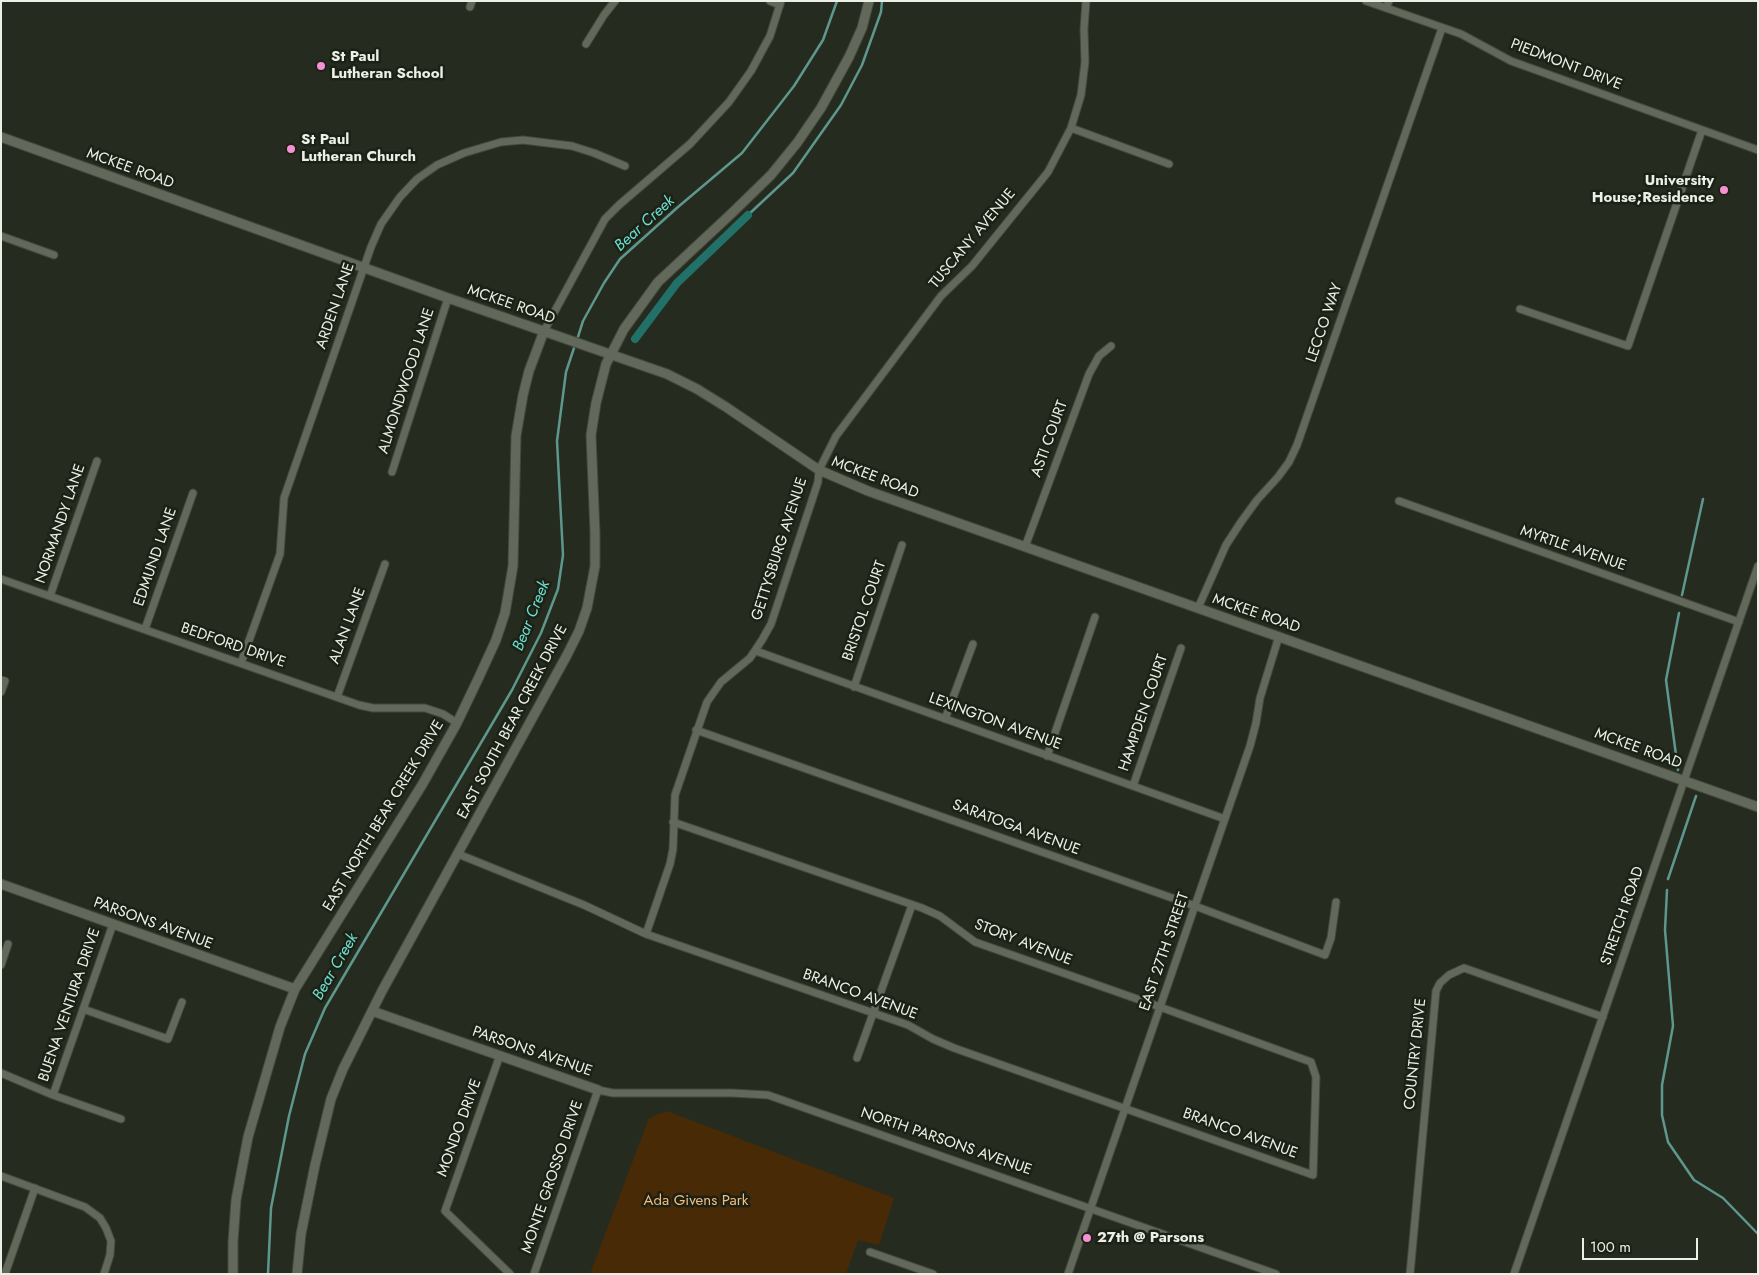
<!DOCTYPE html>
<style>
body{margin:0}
#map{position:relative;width:1759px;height:1275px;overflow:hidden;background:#262b1f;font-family:Jost,sans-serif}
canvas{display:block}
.frame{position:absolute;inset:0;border:2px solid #ebefe7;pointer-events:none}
.scale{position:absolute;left:1582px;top:1238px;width:116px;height:22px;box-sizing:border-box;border:2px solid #ebefe7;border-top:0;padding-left:6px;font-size:15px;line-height:18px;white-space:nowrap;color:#ebefe7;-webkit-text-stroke:4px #1c2115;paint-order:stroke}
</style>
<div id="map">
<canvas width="1759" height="1275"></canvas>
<div class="frame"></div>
<div class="scale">100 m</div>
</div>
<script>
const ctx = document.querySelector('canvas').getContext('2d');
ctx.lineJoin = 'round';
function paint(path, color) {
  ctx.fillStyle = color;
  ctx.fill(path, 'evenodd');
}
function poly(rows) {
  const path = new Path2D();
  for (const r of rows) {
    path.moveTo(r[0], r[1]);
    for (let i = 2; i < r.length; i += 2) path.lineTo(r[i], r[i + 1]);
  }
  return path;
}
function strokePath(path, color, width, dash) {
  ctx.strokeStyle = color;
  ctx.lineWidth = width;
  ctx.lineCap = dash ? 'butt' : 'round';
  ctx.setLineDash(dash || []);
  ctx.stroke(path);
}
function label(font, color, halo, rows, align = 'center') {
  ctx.font = font + ' Jost,sans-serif';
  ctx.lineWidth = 5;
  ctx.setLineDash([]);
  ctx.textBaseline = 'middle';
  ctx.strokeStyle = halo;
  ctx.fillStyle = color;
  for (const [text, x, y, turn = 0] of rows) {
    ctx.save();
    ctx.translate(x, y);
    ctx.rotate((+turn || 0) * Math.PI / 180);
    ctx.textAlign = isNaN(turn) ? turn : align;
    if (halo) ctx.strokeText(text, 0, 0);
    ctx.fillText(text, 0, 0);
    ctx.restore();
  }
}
const green = poly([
 [667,1111,894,1198,879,1245,858,1240,846,1274,590,1274,649,1118]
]);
const stream = poly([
 [748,215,793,173,841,105,862,65,881,12,882,1],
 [577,340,583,321,604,283,620,259,678,207,742,153,794,86,823,40,837,1],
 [1682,595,1703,499],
 [1678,770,1666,680,1679,613],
 [1668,879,1696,796],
 [1667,890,1665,930,1673,1026,1662,1085,1662,1115,1668,1142,1694,1180,1723,1198,1758,1234],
 [268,1274,271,1208,289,1116,305,1054,325,1008,512,690,541,633,558,589,563,555,557,441,566,372,575,345]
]);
const canal = poly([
 [635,339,677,283,748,215]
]);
const minor = poly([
 [770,1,780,5],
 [1366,1,1461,34,1511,61,1758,150],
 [470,7,472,1],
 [1386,8,1389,1],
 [586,44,604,15,615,1],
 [1071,128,1169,164],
 [1,236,54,255],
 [1520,309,1628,346,1702,130],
 [544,331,605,219,619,205,690,144,729,102,751,71,770,36,781,1],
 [392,472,448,298],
 [1399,501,1739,622],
 [1025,547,1089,374,1099,356,1111,346],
 [1,579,359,705,373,708,425,708,443,714,457,723],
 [50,596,97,461],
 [1198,608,1226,545,1241,522,1257,500,1278,477,1289,462,1297,445,1442,28],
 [145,629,193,493],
 [756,651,1225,819],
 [241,663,280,554,284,498,371,247,381,224,400,197,417,179,437,165,464,153,501,142,523,140,572,146,594,153,625,166],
 [1,680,5,681,1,692],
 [854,687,902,545],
 [337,697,385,564],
 [945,719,973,644],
 [696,730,1195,906,1325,955,1331,938,1336,902],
 [1047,756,1095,617],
 [1133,786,1181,648],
 [458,854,584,905,646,934,908,1025,933,1039,954,1048,1313,1175,1316,1077,1311,1062,1160,1007,975,942,940,916,922,908,673,822],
 [646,934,670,864,673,849,675,795,707,702,721,682,750,658,762,640,771,624,818,482,819,470,836,436,941,296,972,266,1048,172,1071,128,1081,95,1085,62,1084,29,1086,1],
 [1,965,8,944],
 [83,1009,168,1039,182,1002],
 [500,1055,445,1211,510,1274],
 [857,1058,912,905],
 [1,1073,53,1095,121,1119],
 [53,1095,113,924],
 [1,1176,85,1207,100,1218,106,1228,111,1241,110,1255,104,1274],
 [870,1252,933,1274],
 [5,1274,35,1188],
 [534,1274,598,1090,613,1093,732,1093,768,1095,1276,1274],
 [1068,1274,1250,746,1256,723,1260,698,1279,636],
 [1410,1274,1436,991,1440,983,1449,975,1464,968,1603,1017],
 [1514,1274,1758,566]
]);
const tertiary = poly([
 [1,137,448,298,667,374,697,389,726,407,819,470,868,491,1758,807],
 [1,884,295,989],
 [372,1011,598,1090],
 [233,1274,233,1242,236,1200,248,1137,280,1027,295,989,422,785,457,723,479,677,496,640,505,613,513,566,516,436,523,395,529,371,544,331],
 [297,1274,301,1234,315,1165,331,1099,343,1069,382,991,567,655,579,631,587,608,595,566,595,533,591,435,596,403,606,364,624,329,658,282,732,213,771,175,797,143,821,108,849,57,862,28,869,1]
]);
const markers = [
 [321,66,5,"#f491d4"],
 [291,149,5,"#f491d4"],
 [1724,190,5,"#f491d4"],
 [1087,1238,5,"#f491d4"]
];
const poiNames = [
 ["St Paul",331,57],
 ["Lutheran School",331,74],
 ["St Paul",301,140],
 ["Lutheran Church",301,157],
 ["University",1714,181,"right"],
 ["House;Residence",1714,198,"right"],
 ["27th @ Parsons",1097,1238]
];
const streetNames = [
 ["PIEDMONT DRIVE",1566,65,21],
 ["MCKEE ROAD",130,169,20],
 ["TUSCANY AVENUE",973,239,-50],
 ["MCKEE ROAD",511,305,19],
 ["ARDEN LANE",336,306,-71],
 ["LECCO WAY",1325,323,-71],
 ["ALMONDWOOD LANE",407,381,-72],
 ["ASTI COURT",1050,439,-70],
 ["MCKEE ROAD",875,478,21],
 ["NORMANDY LANE",61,524,-71],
 ["GETTYSBURG AVENUE",780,549,-72],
 ["MYRTLE AVENUE",1573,549,19],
 ["EDMUND LANE",156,557,-71],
 ["BRISTOL COURT",865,611,-71],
 ["MCKEE ROAD",1256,614,19],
 ["ALAN LANE",348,626,-70],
 ["BEDFORD DRIVE",233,646,19],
 ["HAMPDEN COURT",1144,713,-71],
 ["EAST SOUTH BEAR CREEK DRIVE",513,722,-62],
 ["LEXINGTON AVENUE",995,722,20],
 ["MCKEE ROAD",1638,749,20],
 ["EAST NORTH BEAR CREEK DRIVE",384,816,-59],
 ["SARATOGA AVENUE",1016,828,20],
 ["STRETCH ROAD",1623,916,-71],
 ["PARSONS AVENUE",153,924,20],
 ["STORY AVENUE",1023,943,21],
 ["EAST 27TH STREET",1165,952,-71],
 ["BRANCO AVENUE",860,995,20],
 ["BUENA VENTURA DRIVE",70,1005,-71],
 ["PARSONS AVENUE",532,1052,19],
 ["COUNTRY DRIVE",1416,1054,-84],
 ["MONDO DRIVE",460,1128,-70],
 ["BRANCO AVENUE",1240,1134,20],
 ["NORTH PARSONS AVENUE",946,1142,19],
 ["MONTE GROSSO DRIVE",553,1177,-71]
];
const parkNames = [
 ["Ada Givens Park",696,1201]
];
const waterNames = [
 ["Bear Creek",645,224,-42],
 ["Bear Creek",532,616,-68],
 ["Bear Creek",336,967,-60]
];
paint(green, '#482b06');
strokePath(stream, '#5e978e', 2.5);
strokePath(canal, '#217168', 8);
strokePath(minor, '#44483e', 9);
strokePath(tertiary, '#44483e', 11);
strokePath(minor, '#62685a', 7);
strokePath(tertiary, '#62685a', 9);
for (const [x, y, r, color] of markers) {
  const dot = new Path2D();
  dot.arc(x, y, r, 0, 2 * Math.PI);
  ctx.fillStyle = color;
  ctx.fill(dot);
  strokePath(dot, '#1c2115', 2);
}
label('bold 15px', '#ebefe7', '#1c2115', poiNames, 'left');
label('15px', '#ebefe7', '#1c2115', streetNames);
label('15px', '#f7bc7b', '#1c2115', parkNames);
label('italic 16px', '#6cded1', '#1c2115', waterNames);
</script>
